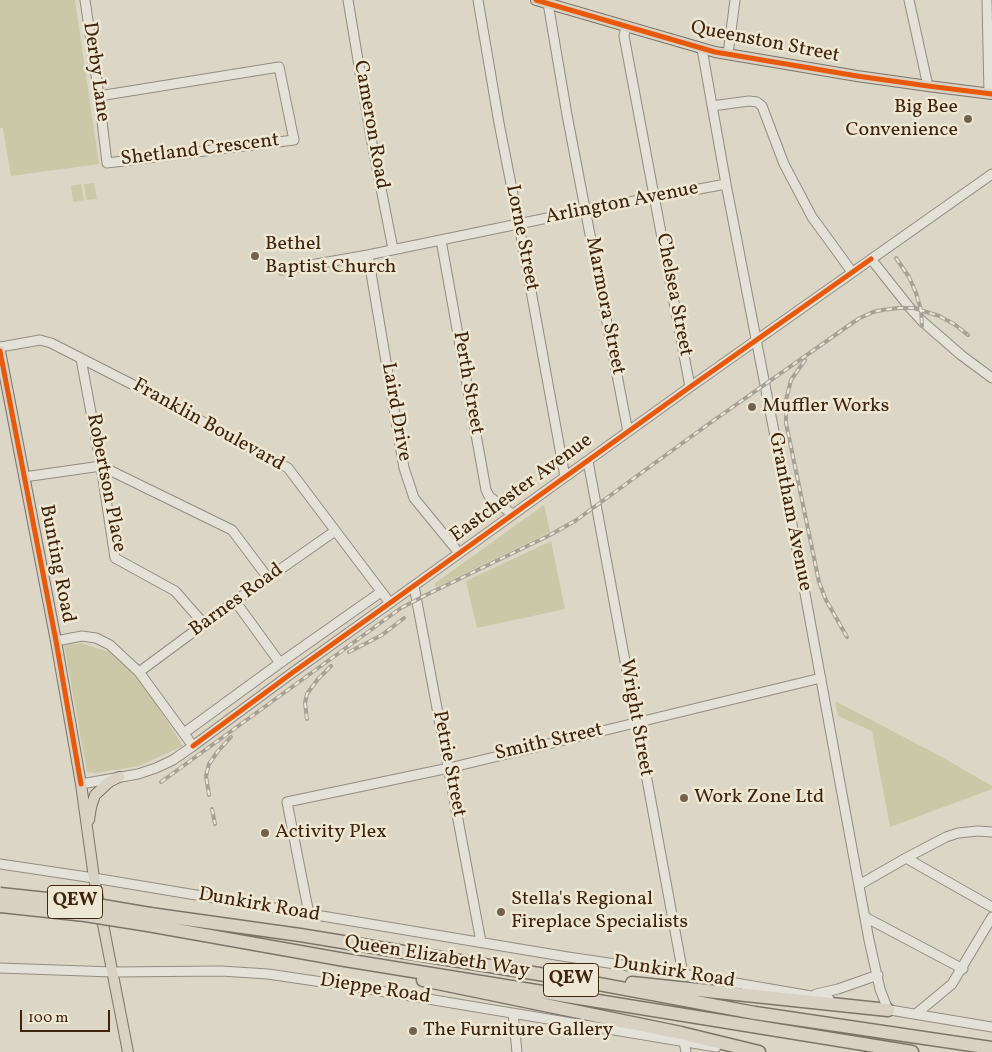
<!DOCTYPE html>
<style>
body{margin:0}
#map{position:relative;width:992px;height:1052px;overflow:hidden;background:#dcd6c6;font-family:Vollkorn,serif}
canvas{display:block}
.scale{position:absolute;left:20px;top:1010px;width:90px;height:22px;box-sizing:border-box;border:2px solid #3f230a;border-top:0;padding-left:6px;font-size:15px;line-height:18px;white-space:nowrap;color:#3f230a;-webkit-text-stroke:4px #eee7d4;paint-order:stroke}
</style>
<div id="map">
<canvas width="992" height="1052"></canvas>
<div class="scale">100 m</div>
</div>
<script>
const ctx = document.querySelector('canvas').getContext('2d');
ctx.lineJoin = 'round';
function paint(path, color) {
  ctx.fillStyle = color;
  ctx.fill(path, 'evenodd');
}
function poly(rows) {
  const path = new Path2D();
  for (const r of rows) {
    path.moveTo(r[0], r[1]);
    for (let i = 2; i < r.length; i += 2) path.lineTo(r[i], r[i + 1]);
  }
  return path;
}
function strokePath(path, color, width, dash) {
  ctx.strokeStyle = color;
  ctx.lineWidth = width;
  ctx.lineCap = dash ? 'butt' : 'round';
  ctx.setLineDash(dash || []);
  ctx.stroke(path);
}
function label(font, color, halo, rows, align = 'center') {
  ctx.font = font + ' Vollkorn,serif';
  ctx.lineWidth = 5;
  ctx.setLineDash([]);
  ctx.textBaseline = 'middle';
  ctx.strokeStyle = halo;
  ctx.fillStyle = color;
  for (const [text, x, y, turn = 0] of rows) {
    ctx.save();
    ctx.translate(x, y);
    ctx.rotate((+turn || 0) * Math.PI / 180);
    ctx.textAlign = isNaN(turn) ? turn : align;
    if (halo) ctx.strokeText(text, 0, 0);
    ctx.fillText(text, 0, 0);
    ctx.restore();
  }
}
const green = poly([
 [0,0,75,0,99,164,11,176,3,128,0,128],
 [94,183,97,199,86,200,84,184],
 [81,184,84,200,73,202,71,186],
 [544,505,550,532,437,587,434,584],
 [551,541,565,609,477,628,466,581],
 [81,643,109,652,130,664,183,746,139,766,96,773,87,772,64,645],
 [835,701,940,756,992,786,992,789,890,827,872,731,838,716]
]);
const minor = poly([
 [85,0,99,96,107,163,294,140,279,67,99,96],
 [348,0,371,138,393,249],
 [478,0,499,123,519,225,565,477],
 [909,0,928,86],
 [987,0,989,94],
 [548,3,567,115,628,432],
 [626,26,624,36,690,387],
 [702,49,726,184,797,550,869,940,880,989,888,1010],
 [728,54,735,0],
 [712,106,749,101,757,102,762,106,784,164,812,217,852,272],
 [441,240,486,490,489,496,512,514],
 [368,255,404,468,414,498,459,553],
 [871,259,910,308,922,321,961,355,992,378],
 [282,270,368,255,586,210,726,184],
 [0,347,40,340,51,343,159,398,288,468,390,603],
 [81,359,101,466,115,558,175,591,204,624],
 [588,461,683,974],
 [24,477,101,466,232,530,268,578],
 [414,586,481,942],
 [235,601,280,663],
 [56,641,82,636,96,638,110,645,139,672,193,746],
 [139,672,235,601,335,531],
 [184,733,280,663,381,592],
 [81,784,138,774,156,768,173,760,193,746,292,673,390,603,690,387,992,174],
 [906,858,992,907],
 [0,864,94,878,568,957,683,974,829,999],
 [859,885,906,858,946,837,958,833,978,831,992,832],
 [309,914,287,802,449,768,821,678],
 [865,917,963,969],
 [0,968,113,972,221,971,268,974,356,987,716,1047],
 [816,994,838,989,878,975],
 [884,1009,992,1027],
 [513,1013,517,1052],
 [916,1014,952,984,992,917],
 [684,1042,686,1052]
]);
const major = poly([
 [536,0,715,52,857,76,928,86,992,94],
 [0,351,56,641,81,784,94,878,128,1052],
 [89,820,91,807,95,795,109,782,119,777]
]);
const highway = poly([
 [150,914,300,935,588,982,755,1013,992,1048],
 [148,925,345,960,912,1052],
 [423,980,681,1033,759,1052],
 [632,983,888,1010]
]);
const rail = poly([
 [896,258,909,277,916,293,921,310,922,326],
 [805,360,791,380,786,400,786,423,819,582,826,600,847,637],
 [349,652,382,635,404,618],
 [307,719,305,703,307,694,318,679,331,666],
 [161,782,401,608,426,595,550,535,575,521,710,423,858,319,873,312,882,310,899,308,914,308,939,316,954,324,968,335],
 [209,795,206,776,209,764,218,751,231,737],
 [212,809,215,824]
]);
const highwayBridge = poly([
 [0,894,85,903,150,914],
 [0,906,85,915,148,925]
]);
const cycleway = poly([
 [536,0,715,52,857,76,928,86,992,94],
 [0,351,56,641,81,784],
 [193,746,292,673,390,603,690,387,871,259]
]);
const markers = [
 [968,119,5,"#76624c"],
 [255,256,5,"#76624c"],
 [752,407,5,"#76624c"],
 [684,798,5,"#76624c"],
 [265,833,5,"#76624c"],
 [501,912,5,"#76624c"],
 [413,1031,5,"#76624c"]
];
const shields = [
 [75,902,55],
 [571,980,55]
];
const shieldNames = [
 ["QEW",75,902],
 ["QEW",571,980]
];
const streetNames = [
 ["Queenston Street",765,43,11],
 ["Derby Lane",95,72,82],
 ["Cameron Road",370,125,80],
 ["Shetland Crescent",200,151,-7],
 ["Arlington Avenue",622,204,-11],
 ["Lorne Street",521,238,79],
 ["Chelsea Street",673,295,79],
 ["Marmora Street",604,306,79],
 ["Perth Street",467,383,80],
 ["Laird Drive",395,412,80],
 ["Franklin Boulevard",208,426,29],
 ["Robertson Place",105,483,79],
 ["Eastchester Avenue",522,489,-36],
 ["Grantham Avenue",789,512,79],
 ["Bunting Road",56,564,79],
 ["Barnes Road",237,601,-36],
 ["Wright Street",635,718,80],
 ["Smith Street",549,743,-13],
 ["Petrie Street",448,764,79],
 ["Dunkirk Road",259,906,10],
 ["Queen Elizabeth Way",437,958,9],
 ["Dunkirk Road",674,973,9],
 ["Dieppe Road",375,990,9]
];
const poiNames = [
 ["Big Bee",958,108,"right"],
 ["Convenience",958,131,"right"],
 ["Bethel",265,245],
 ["Baptist Church",265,268],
 ["Muffler Works",762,407],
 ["Work Zone Ltd",694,798],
 ["Activity Plex",275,833],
 ["Stella's Regional",511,900],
 ["Fireplace Specialists",511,923],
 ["The Furniture Gallery",423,1031]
];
paint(green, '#cac8a7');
strokePath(minor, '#938c80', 11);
strokePath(major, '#7c7468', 12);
strokePath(highway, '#7c7468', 15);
strokePath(minor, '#e4e1d9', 9);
strokePath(major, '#d8d1c4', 10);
strokePath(highway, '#d8d1c4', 12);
strokePath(rail, '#a6a097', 4);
strokePath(rail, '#eee7d4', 2, [5.5]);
strokePath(highwayBridge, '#7c7468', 15, []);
strokePath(highwayBridge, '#d8d1c4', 12);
strokePath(cycleway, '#e8590c', 5);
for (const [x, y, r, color] of markers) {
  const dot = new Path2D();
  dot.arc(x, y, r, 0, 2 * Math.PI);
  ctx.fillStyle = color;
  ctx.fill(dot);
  strokePath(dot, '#eee7d4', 2);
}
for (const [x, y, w] of shields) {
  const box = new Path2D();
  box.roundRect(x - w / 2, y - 16.5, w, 33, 4);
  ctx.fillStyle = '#eee7d4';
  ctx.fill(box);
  strokePath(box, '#3f230a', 1);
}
label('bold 19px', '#3f230a', null, shieldNames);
label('20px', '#3f230a', '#eee7d4', streetNames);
label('20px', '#3f230a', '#eee7d4', poiNames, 'left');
</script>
